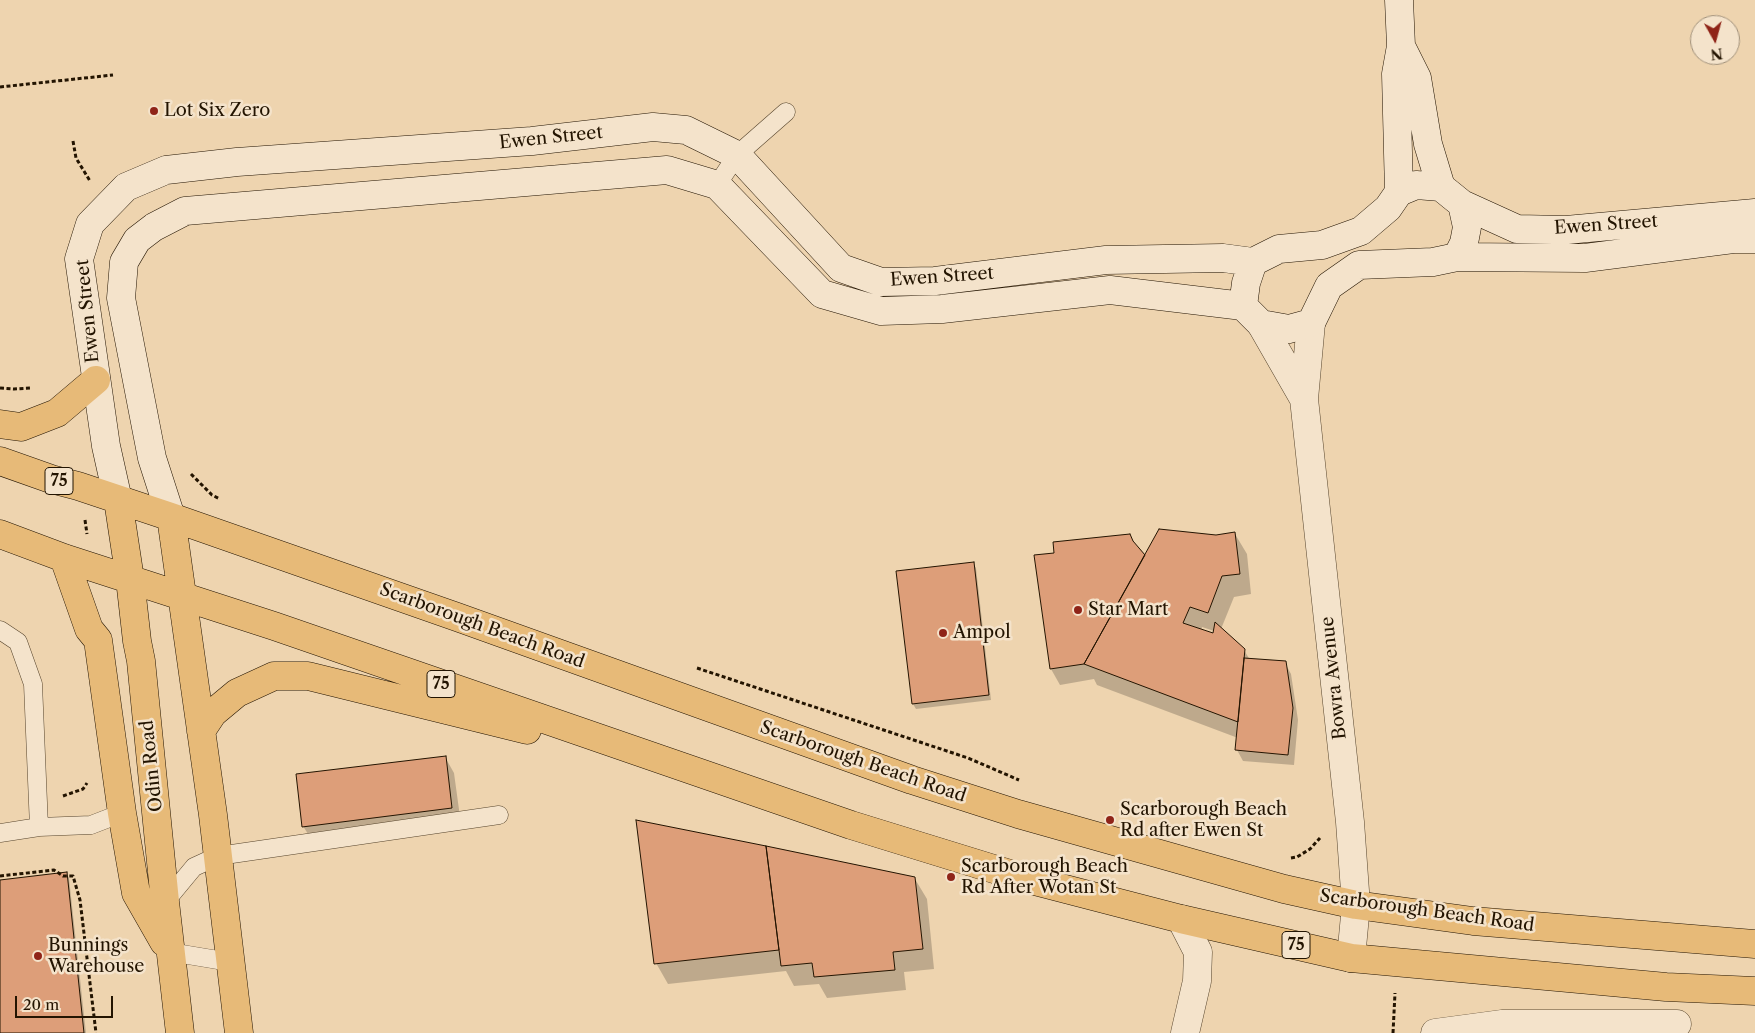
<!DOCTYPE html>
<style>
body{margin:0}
#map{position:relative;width:1755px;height:1033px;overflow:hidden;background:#eed4af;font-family:"Libre Caslon Text",serif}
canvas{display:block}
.north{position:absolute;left:1690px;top:15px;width:50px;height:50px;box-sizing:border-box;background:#f4e3cb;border:1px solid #a0907a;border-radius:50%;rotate:173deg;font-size:14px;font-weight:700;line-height:20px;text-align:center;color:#231401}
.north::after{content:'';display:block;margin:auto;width:18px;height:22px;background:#8f2418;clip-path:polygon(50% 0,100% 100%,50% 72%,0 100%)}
.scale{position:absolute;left:15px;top:996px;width:98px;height:22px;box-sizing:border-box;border:2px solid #231401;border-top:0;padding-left:6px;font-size:15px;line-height:18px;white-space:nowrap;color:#231401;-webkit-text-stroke:4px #f4e3cb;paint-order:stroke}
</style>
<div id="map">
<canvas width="1755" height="1033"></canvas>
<div class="north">N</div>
<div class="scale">20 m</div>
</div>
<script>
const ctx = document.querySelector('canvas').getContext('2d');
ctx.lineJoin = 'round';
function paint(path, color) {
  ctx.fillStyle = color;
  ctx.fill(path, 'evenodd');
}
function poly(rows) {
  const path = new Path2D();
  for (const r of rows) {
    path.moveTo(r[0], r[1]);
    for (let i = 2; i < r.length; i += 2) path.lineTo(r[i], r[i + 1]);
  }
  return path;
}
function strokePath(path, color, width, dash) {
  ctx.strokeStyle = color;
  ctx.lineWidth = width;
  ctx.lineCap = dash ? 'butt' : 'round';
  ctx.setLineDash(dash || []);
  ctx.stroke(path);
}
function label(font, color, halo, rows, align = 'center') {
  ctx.font = font + ' "Libre Caslon Text",serif';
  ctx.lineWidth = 5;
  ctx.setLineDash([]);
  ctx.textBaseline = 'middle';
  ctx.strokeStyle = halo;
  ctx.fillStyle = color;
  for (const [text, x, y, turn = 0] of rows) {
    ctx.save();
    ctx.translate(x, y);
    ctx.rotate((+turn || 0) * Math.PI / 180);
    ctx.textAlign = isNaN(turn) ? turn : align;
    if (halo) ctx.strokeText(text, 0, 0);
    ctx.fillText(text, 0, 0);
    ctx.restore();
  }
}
const shadow = poly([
 [1235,534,1247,554,1251,594,1234,597,1221,629,1244,650,1250,660,1285,663,1291,674,1298,720,1294,765,1243,761,1237,750,1238,738,1097,685,1094,679,1060,685,1051,669,1056,554,1130,535,1137,549,1145,557,1216,536],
 [1202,627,1214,631,1213,635,1201,631],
 [973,563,976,568,991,700,916,709,913,704],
 [445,757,454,773,461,824,313,842,303,826],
 [66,873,69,878,86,1033,0,1033,0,881],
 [915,879,927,899,934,969,904,972,906,990,827,998,819,984,794,986,786,971,668,984,656,963]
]);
const building = poly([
 [1159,529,1216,535,1235,532,1240,574,1222,576,1208,613,1190,607,1183,623,1213,633,1215,622,1245,649,1238,722,1084,664,1159,529],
 [1130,534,1133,541,1145,555,1084,664,1050,669,1034,555,1054,553,1053,542,1130,534],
 [974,562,989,695,912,704,896,571,974,562],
 [1244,658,1286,661,1293,708,1288,755,1235,750,1244,658],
 [446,756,452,808,302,827,296,774,446,756],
 [636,820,766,846,779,950,654,964,636,820],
 [766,846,915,877,923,949,893,952,895,970,814,977,812,963,781,966,766,846],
 [67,872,84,1033,0,1033,0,880,67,872]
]);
const path = poly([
 [0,87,113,75],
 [73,141,76,158,90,181],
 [0,388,14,389,32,388],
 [191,474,212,495,220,499],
 [85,520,87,534],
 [697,668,968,758,1019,780],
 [63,796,83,789,87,783],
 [1291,858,1297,857,1310,849,1320,838],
 [0,876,54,870,63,876,73,876,80,900,96,1033],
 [1393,1033,1395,993]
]);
const lane = poly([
 [717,185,737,155,786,112],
 [0,630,18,642,33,684,39,827,0,833],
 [39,827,91,825,122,813],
 [165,902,194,867,218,856,499,815],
 [170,952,230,962]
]);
const street = poly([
 [1311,323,1304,399,1350,822,1356,905,1351,958],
 [1261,324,1304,399],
 [1181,919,1198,952,1197,981,1185,1033],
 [1435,1033,1502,1024,1677,1024]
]);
const secondary = poly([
 [1399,0,1401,46,1396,74,1399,192],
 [1401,46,1417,78,1428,144,1441,187],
 [1416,185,1441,187,1462,204,1467,227,1464,243,1457,257,1433,262,1359,265,1329,286,1311,323,1289,329,1261,324,1243,306,1246,283,1253,262,1279,249,1322,245,1361,231,1388,208,1399,192,1416,185],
 [1462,204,1517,229,1566,230,1755,213],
 [1457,257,1585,258,1733,239,1755,239],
 [118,500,106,446,79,259,90,224,126,187,166,170,237,162,532,141,653,127,686,130,737,155,841,268,881,282,935,281,1106,260,1223,258,1253,262],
 [171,517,152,458,121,298,124,262,137,240,154,227,185,211,667,170,717,185,822,294,881,311,942,309,1110,290,1243,306]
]);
const primary = poly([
 [0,424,21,427,57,413,96,380],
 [0,461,51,479,78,486,171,517,457,617,912,780,1018,814,1284,889,1356,905,1473,921,1755,944],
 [118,500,130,579,137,641,141,661,165,902,180,1033],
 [171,517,213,815,239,1033],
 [0,534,64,558,274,626,851,825,1023,878,1181,919,1351,958,1666,987,1755,991],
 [64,558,89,629,98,640,122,813,136,893,164,942],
 [201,731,213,713,237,693,274,676,308,676,527,730]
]);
const markers = [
 [154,111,5,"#8f2418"],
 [1078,610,5,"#8f2418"],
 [943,633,5,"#8f2418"],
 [1110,820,5,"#8f2418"],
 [951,877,5,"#8f2418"],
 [38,956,5,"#8f2418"]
];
const shields = [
 [59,481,28],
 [441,684,28],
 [1296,945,28]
];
const shieldNames = [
 ["75",59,481],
 ["75",441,684],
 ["75",1296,945]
];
const poiNames = [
 ["Lot Six Zero",164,111],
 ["Star Mart",1088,610],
 ["Ampol",953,633],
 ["Scarborough Beach",1120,810],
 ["Rd after Ewen St",1120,831],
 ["Scarborough Beach",961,867],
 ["Rd After Wotan St",961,888],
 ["Bunnings",48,946],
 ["Warehouse",48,967]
];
const streetNames = [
 ["Ewen Street",551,138,-6],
 ["Ewen Street",1606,225,-4],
 ["Ewen Street",942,277,-4],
 ["Ewen Street",88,311,-96],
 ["Scarborough Beach Road",482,626,20],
 ["Bowra Avenue",1334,678,-96],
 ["Scarborough Beach Road",863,762,19],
 ["Odin Road",152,766,-96],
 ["Scarborough Beach Road",1427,911,8]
];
paint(shadow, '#0003');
paint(building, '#dd9e79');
strokePath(building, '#231401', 1);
strokePath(lane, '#56442c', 19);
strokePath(street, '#56442c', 29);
strokePath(secondary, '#231401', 29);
strokePath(primary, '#231401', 29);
strokePath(path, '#231401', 3, [4, 2.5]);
strokePath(lane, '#f4e3cb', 18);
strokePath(street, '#f4e3cb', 28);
strokePath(secondary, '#f4e3cb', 28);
strokePath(primary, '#e7ba78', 28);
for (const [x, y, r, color] of markers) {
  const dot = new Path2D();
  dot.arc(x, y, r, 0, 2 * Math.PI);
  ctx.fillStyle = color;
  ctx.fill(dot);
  strokePath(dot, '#f4e3cb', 2);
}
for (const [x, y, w] of shields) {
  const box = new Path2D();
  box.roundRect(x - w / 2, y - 13.5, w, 27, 4);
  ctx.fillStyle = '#f4e3cb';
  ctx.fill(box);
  strokePath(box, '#231401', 1);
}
label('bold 16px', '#231401', null, shieldNames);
label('18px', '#231401', '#f4e3cb', poiNames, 'left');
label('18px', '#231401', '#f4e3cb', streetNames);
</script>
